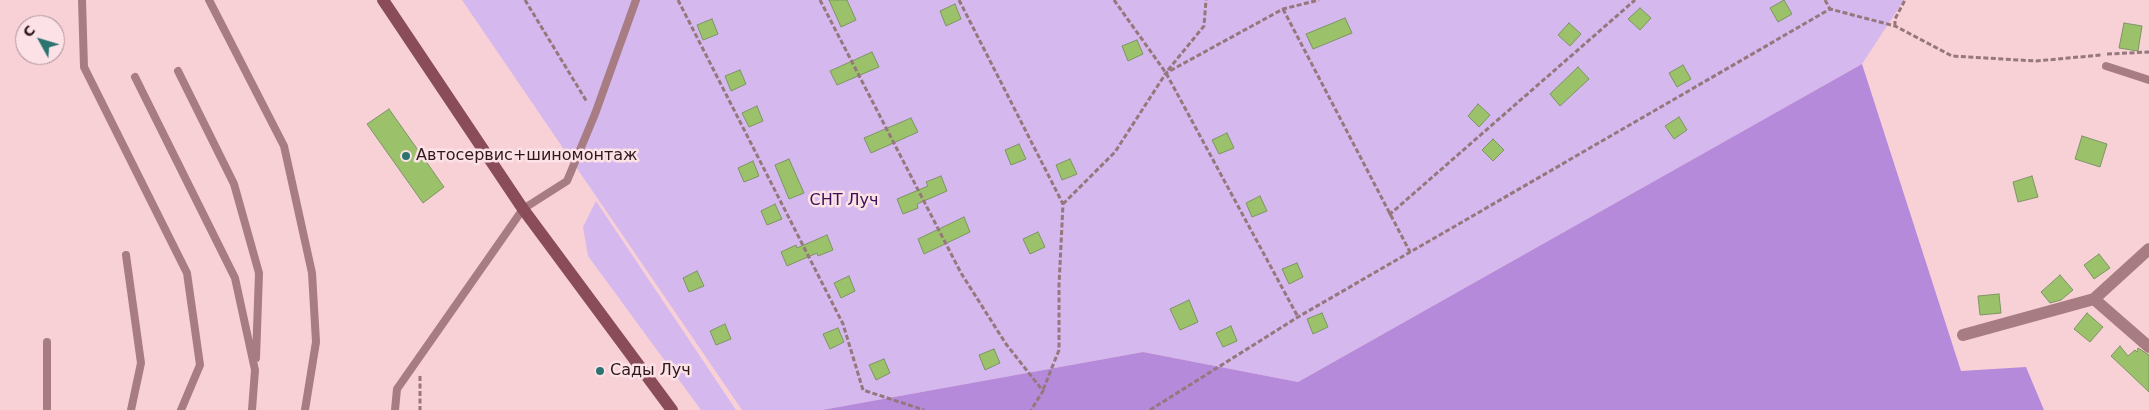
<!DOCTYPE html>
<meta charset="utf-8">
<style>
body{margin:0}
#map{position:relative;width:2149px;height:410px;overflow:hidden;background:#f8d1d7;font-family:"DejaVu Sans",sans-serif}
canvas{display:block}
.north{position:absolute;left:15px;top:15px;width:50px;height:50px;box-sizing:border-box;background:#fce2e6;border:1px solid #aa9296;border-radius:50%;rotate:309deg;font-size:14px;font-weight:700;line-height:20px;text-align:center;color:#2f191d}
.north::after{content:'';display:block;margin:auto;width:18px;height:22px;background:#2c746f;clip-path:polygon(50% 0,100% 100%,50% 72%,0 100%)}
</style>
<div id="map">
<canvas width="2149" height="410"></canvas>
<div class="north">С</div>
</div>
<script>
const ctx = document.querySelector('canvas').getContext('2d');
ctx.lineJoin = 'round';
function paint(path, color) {
  ctx.fillStyle = color;
  ctx.fill(path, 'evenodd');
}
function poly(rows) {
  const path = new Path2D();
  for (const r of rows) {
    path.moveTo(r[0], r[1]);
    for (let i = 2; i < r.length; i += 2) path.lineTo(r[i], r[i + 1]);
  }
  return path;
}
function strokePath(path, color, width, dash) {
  ctx.strokeStyle = color;
  ctx.lineWidth = width;
  ctx.lineCap = dash ? 'butt' : 'round';
  ctx.setLineDash(dash || []);
  ctx.stroke(path);
}
function label(font, color, halo, rows, align = 'center') {
  ctx.font = font + ' "DejaVu Sans",sans-serif';
  ctx.lineWidth = 5;
  ctx.setLineDash([]);
  ctx.textBaseline = 'middle';
  ctx.strokeStyle = halo;
  ctx.fillStyle = color;
  for (const [text, x, y, turn = 0] of rows) {
    ctx.save();
    ctx.translate(x, y);
    ctx.rotate((+turn || 0) * Math.PI / 180);
    ctx.textAlign = isNaN(turn) ? turn : align;
    if (halo) ctx.strokeText(text, 0, 0);
    ctx.fillText(text, 0, 0);
    ctx.restore();
  }
}
const green = poly([
 [462,0,1904,0,1862,64,1298,382,1143,352,822,410,742,410],
 [596,201,736,410,701,410,588,256,583,227]
]);
const forest = poly([
 [1862,64,1961,371,2026,367,2044,410,822,410,1143,352,1298,382]
]);
const building = poly([
 [829,0,847,0,856,20,841,27,829,0],
 [1784,0,1792,14,1778,22,1770,8,1784,0],
 [955,4,961,19,946,26,940,11,955,4],
 [1640,8,1651,18,1640,30,1628,19,1640,8],
 [1345,18,1352,33,1313,49,1306,34,1345,18],
 [712,19,718,34,703,40,697,25,712,19],
 [1569,23,1581,34,1570,46,1558,35,1569,23],
 [2124,23,2142,26,2138,51,2119,48,2124,23],
 [1137,40,1143,54,1128,61,1122,46,1137,40],
 [872,52,879,67,837,85,830,71,872,52],
 [1683,65,1691,79,1677,87,1669,73,1683,65],
 [1578,67,1589,79,1560,106,1550,94,1578,67],
 [740,70,746,84,731,91,725,76,740,70],
 [1478,104,1490,115,1479,127,1468,116,1478,104],
 [757,106,763,121,749,127,742,113,757,106],
 [389,109,444,187,423,203,367,124,389,109],
 [1679,117,1687,130,1674,139,1665,126,1679,117],
 [911,118,918,132,871,153,864,138,911,118],
 [1227,133,1234,148,1219,154,1212,140,1227,133],
 [2082,136,2107,144,2100,167,2075,159,2082,136],
 [1493,139,1504,150,1493,161,1482,150,1493,139],
 [1019,144,1026,159,1011,165,1005,150,1019,144],
 [789,159,804,193,789,199,775,165,789,159],
 [1070,159,1077,174,1062,180,1056,165,1070,159],
 [753,161,759,176,744,182,738,168,753,161],
 [941,176,947,191,917,204,918,208,903,214,897,199,928,186,926,182,941,176],
 [2032,176,2038,197,2018,202,2013,182,2032,176],
 [1260,196,1267,211,1252,217,1246,203,1260,196],
 [775,204,782,219,767,225,761,211,775,204],
 [964,217,970,232,924,254,918,239,964,217],
 [1038,232,1045,247,1030,254,1023,239,1038,232],
 [827,235,833,250,818,256,817,253,787,266,781,252,796,245,797,248,827,235],
 [2099,254,2110,268,2094,279,2084,265,2099,254],
 [1297,263,1303,277,1289,284,1282,269,1297,263],
 [697,271,704,286,689,292,683,278,697,271],
 [2060,275,2073,290,2061,300,2050,303,2041,292,2060,275],
 [849,276,855,291,841,298,834,283,849,276],
 [1999,294,2001,313,1980,315,1978,296,1999,294],
 [1189,300,1198,322,1180,330,1170,309,1189,300],
 [1322,313,1328,327,1313,334,1307,319,1322,313],
 [2087,313,2103,327,2090,342,2074,329,2087,313],
 [725,324,731,339,716,345,710,331,725,324],
 [1231,326,1237,341,1223,347,1216,333,1231,326],
 [838,328,844,342,830,349,823,334,838,328],
 [2120,346,2128,356,2135,350,2137,352,2138,348,2149,355,2149,392,2111,356,2120,346],
 [994,349,1000,363,985,370,979,355,994,349],
 [884,359,890,373,876,380,869,365,884,359]
]);
const path = poly([
 [525,0,587,102],
 [678,0,843,324,863,390,924,410],
 [820,0,961,273,1006,344,1043,391,1031,410],
 [959,0,1063,204,1059,285,1059,350,1043,390],
 [1114,0,1166,73,1298,317],
 [1825,0,1830,9],
 [1283,9,1410,252],
 [1895,26,1895,19,1905,0],
 [2107,54,2149,52],
 [1168,70,1204,26,1206,0],
 [1063,204,1115,152,1166,73,1283,9,1319,0],
 [1389,215,1635,0],
 [420,376,420,410],
 [1150,410,1298,317,1830,9,1895,26,1952,56,2036,61,2101,55]
]);
const service = poly([
 [82,0,84,67,187,273,200,365,181,410],
 [209,0,284,146,312,273,316,342,305,410],
 [2106,66,2149,80],
 [178,71,234,184,259,273,256,358],
 [135,77,235,278,255,370,252,410],
 [126,255,141,363,131,410],
 [47,342,47,410],
 [395,410,397,389,523,209,567,181,595,114,636,0]
]);
const minor = poly([
 [2094,299,2149,347],
 [1963,335,2094,299,2149,249]
]);
const secondary = poly([
 [383,0,523,209,672,410]
]);
const markers = [
 [406,156,5,"#2c746f"],
 [600,371,5,"#2c746f"]
];
const poiNames = [
 ["Автосервис+шиномонтаж",416,156],
 ["Сады Луч",610,371]
];
const parkNames = [
 ["СНТ Луч",844,201]
];
paint(green, '#d4b8ee');
paint(forest, '#b68adb');
paint(building, '#9bc26b');
strokePath(building, '#7e9464', 1);
strokePath(path, '#95777c', 3, [5, 2.5]);
strokePath(service, '#a77c82', 8);
strokePath(minor, '#a77c82', 12);
strokePath(secondary, '#8a4c58', 12);
for (const [x, y, r, color] of markers) {
  const dot = new Path2D();
  dot.arc(x, y, r, 0, 2 * Math.PI);
  ctx.fillStyle = color;
  ctx.fill(dot);
  strokePath(dot, '#fce2e6', 2);
}
label('16px', '#2f191d', '#fce2e6', poiNames, 'left');
label('16px', '#3c1058', '#fce2e6', parkNames);
</script>
